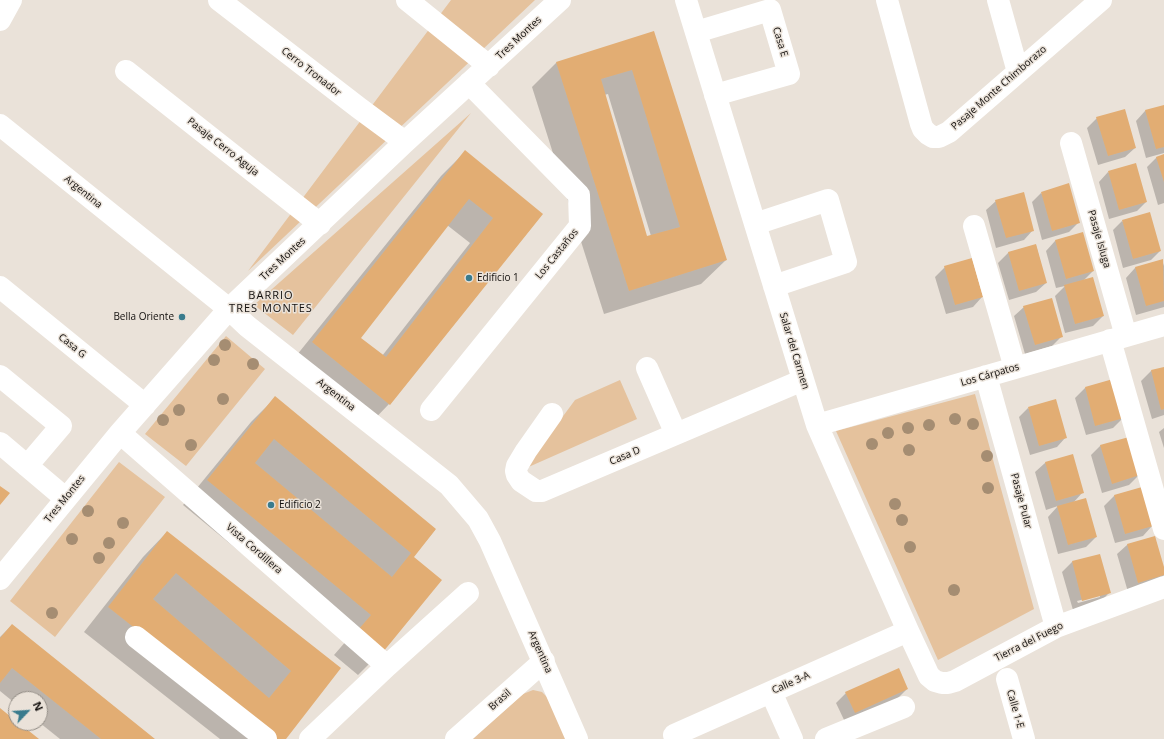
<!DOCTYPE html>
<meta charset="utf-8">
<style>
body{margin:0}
#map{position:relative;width:1164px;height:739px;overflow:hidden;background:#eae2d9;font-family:"Open Sans",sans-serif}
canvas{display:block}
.north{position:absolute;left:8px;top:691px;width:40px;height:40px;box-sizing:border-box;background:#eae2d9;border:1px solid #948e87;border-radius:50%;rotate:65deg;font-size:11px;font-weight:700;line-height:16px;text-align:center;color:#120f0d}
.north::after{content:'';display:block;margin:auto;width:14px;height:18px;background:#397b8d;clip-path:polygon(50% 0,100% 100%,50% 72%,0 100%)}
</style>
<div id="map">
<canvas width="1164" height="739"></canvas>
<div class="north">N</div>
</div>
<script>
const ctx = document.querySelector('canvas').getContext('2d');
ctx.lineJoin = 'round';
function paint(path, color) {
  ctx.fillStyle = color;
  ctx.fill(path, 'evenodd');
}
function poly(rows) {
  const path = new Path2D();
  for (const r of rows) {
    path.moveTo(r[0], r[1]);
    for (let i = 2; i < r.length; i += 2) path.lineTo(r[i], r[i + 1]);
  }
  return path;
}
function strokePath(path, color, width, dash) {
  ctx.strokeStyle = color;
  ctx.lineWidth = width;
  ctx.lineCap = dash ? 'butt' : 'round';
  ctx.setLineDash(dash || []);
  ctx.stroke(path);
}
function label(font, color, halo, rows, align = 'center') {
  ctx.font = font + ' "Open Sans",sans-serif';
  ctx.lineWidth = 3;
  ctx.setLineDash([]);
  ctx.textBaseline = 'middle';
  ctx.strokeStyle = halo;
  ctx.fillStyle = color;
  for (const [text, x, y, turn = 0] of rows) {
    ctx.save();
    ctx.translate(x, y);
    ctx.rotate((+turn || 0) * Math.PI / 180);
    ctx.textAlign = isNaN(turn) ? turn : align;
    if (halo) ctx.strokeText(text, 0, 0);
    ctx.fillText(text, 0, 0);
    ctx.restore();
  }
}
const green = poly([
 [451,0,535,0,248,271],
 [471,113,293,335,254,305],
 [226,336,265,369,186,466,145,434],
 [620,380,637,419,524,469,575,400],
 [975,394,1034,609,938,660,836,431],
 [119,462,165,497,55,637,10,601],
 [533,690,542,692,548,698,566,739,473,739,523,694]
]);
const shadow = poly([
 [653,32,726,260,701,284,604,314,532,87,556,63],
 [608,94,651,236,647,238,604,95],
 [1164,106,1164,153,1146,158,1136,121,1145,111],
 [1097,118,1135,148,1125,157,1098,165,1087,128],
 [465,152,542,214,389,404,365,429,288,366,441,176],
 [447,225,470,243,382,356,360,338],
 [1164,155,1164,203,1158,205,1147,167,1157,157],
 [1108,172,1146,202,1137,211,1109,219,1099,182],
 [1041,193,1079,222,1069,232,1042,240,1032,202],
 [996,201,1033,230,1024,240,996,248,986,210],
 [1122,221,1160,251,1151,260,1123,268,1113,230],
 [1082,234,1093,271,1083,281,1103,316,1093,326,1065,333,1055,296,1065,286,1056,288,1046,251,1055,241],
 [1036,245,1046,283,1036,292,1009,300,998,263,1008,253],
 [1162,260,1164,266,1164,307,1136,315,1126,278,1135,268],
 [945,267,982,297,973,307,946,314,935,277],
 [1024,307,1062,336,1052,346,1025,354,1014,316],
 [1164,368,1164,415,1152,419,1141,381,1151,371],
 [1112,380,1123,418,1113,428,1086,435,1075,398,1085,388],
 [275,398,435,530,413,557,382,651,358,675,334,655,347,640,183,505,251,422],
 [1028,408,1066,437,1057,447,1030,455,1019,417],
 [1164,428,1164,448,1159,432],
 [1101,445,1139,475,1129,485,1102,493,1091,455],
 [1072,455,1083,492,1073,503,1096,537,1086,547,1058,554,1048,517,1058,506,1046,510,1035,472,1045,463],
 [1142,488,1152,526,1143,536,1115,543,1104,506,1114,496],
 [167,532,340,668,285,739,220,739,84,632,143,557],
 [1155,537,1164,575,1155,584,1128,592,1117,554,1127,545],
 [1099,555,1110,592,1100,602,1073,610,1062,572,1072,562],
 [1100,595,1100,597,1078,603,1077,601],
 [12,625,154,739,60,739,40,723,40,699,16,699,16,704,0,691,0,637],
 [907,689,898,698,845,722,836,703,846,693]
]);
const building = poly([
 [654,31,727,260,629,291,556,62],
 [632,70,680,227,647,236,601,79],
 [1164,105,1164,147,1156,149,1145,110],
 [1125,109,1136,148,1108,156,1096,117],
 [465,150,543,214,390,405,312,342],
 [469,199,493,218,386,357,361,338],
 [1164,154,1164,182,1156,157],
 [1136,163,1147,202,1119,210,1108,171],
 [1069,183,1080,223,1052,231,1041,192],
 [1024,192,1034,231,1006,238,995,200],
 [1150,212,1161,251,1133,259,1122,220],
 [1083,232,1094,271,1066,279,1055,240],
 [1036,244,1047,283,1019,291,1008,252],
 [972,258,983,297,955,305,944,266],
 [1163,259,1164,301,1146,306,1135,267],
 [1093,277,1104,316,1075,324,1064,285],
 [1052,298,1063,337,1035,345,1023,306],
 [1164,367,1164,409,1161,410,1151,370],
 [1113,379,1124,418,1095,426,1085,387],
 [275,396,436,529,414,557,442,580,383,652,358,630,371,615,207,480],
 [274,439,411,553,392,577,255,463],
 [1056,399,1067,438,1039,446,1028,407],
 [1129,437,1140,475,1112,484,1100,445],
 [1073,454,1084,493,1056,501,1045,462],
 [0,486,10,493,0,505],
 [1142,487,1153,526,1125,534,1114,495],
 [1086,498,1097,537,1068,545,1057,506],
 [167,531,341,668,286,739,275,739,108,607],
 [176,573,291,671,269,698,153,599],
 [1155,536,1164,567,1164,575,1138,583,1127,544],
 [1100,554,1111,593,1082,601,1072,561],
 [12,624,155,739,101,739,12,668,0,683,0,638],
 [899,668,908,689,855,713,845,692],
 [0,708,16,721,16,723,19,723,39,739,0,739]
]);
const minor = poly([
 [219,0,359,108,405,142],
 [407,0,489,66],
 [686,0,817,425,908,631,929,676,935,681,942,683,948,683,955,681,1056,627,1164,587],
 [887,0,921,124,923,129,928,134,933,137,939,137,949,132,1101,0],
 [998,0,1018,72],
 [0,20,11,0],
 [696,32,770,10,789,74,715,95],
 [126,71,320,224],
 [0,125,229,309,247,326,449,485,478,519,490,541,577,739],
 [1071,143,1126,336],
 [755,224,828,200,846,262,774,286],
 [974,226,1015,368],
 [0,287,145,405],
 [1110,340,1164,529],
 [647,368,676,434],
 [0,376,61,426,27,466],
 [986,376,1056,627],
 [431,410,580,226,579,195,469,83],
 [552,414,526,451,517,466,516,471,517,475,521,481,536,491,542,491,803,380],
 [817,425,1164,325],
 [120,433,387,666],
 [0,443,65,498],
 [0,579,120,433,229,309,405,142,560,0],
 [136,637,266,739],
 [1007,679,1024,739],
 [771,692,792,739],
 [674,735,908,631],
 [310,739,387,666,468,593],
 [456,739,544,661],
 [826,739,904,707]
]);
const trees = [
 [225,345],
 [214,360],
 [253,364],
 [223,399],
 [179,410],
 [955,419],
 [163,420],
 [973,424],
 [929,425],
 [908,428],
 [888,433],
 [872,444],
 [191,445],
 [909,450],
 [987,456],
 [988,488],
 [895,504],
 [88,511],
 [902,520],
 [123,523],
 [72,539],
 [109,543],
 [910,547],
 [99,558],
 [954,590],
 [52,613]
];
const markers = [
 [469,278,4,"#397b8d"],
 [182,317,4,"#397b8d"],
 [271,505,4,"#397b8d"]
];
const streetNames = [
 ["Tres Montes",519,38,-43],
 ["Casa E",780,42,73],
 ["Cerro Tronador",311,72,38],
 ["Pasaje Monte Chimborazo",999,88,-41],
 ["Pasaje Cerro Aguja",223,147,38],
 ["Argentina",83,192,39],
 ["Pasaje Isluga",1099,239,74],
 ["Los Castaños",557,254,-51],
 ["Tres Montes",283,259,-43],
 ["Casa G",72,346,39],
 ["Salar del Carmen",794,351,73],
 ["Los Cárpatos",990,375,-16],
 ["Argentina",336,395,38],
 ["Casa D",625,456,-23],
 ["Tres Montes",65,499,-51],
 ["Pasaje Pular",1021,501,75],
 ["Vista Cordillera",254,549,41],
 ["Tierra del Fuego",1029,642,-27],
 ["Argentina",540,652,66],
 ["Calle 3-A",791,683,-24],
 ["Brasil",500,700,-42],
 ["Calle 1-E",1015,709,74]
];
const poiNames = [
 ["Edificio 1",477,278],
 ["Bella Oriente",174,317,"right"],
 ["Edificio 2",279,505]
];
const neighbourhoodNames = [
 ["BARRIO",271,296],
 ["TRES MONTES",271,309]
];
paint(green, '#e5c29d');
paint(shadow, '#0003');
paint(building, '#e2ad73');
strokePath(minor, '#fff', 22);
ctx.fillStyle = '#a58d72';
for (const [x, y] of trees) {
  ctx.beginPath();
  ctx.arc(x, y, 6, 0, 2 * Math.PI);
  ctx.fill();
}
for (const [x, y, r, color] of markers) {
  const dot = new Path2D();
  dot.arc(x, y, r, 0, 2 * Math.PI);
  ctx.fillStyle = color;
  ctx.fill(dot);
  strokePath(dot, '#eae2d9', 1.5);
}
label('10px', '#120f0d', '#eae2d9', streetNames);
label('10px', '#120f0d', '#eae2d9', poiNames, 'left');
ctx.letterSpacing = '1px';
label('11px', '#120f0d', '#eae2d9', neighbourhoodNames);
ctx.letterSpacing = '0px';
</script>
